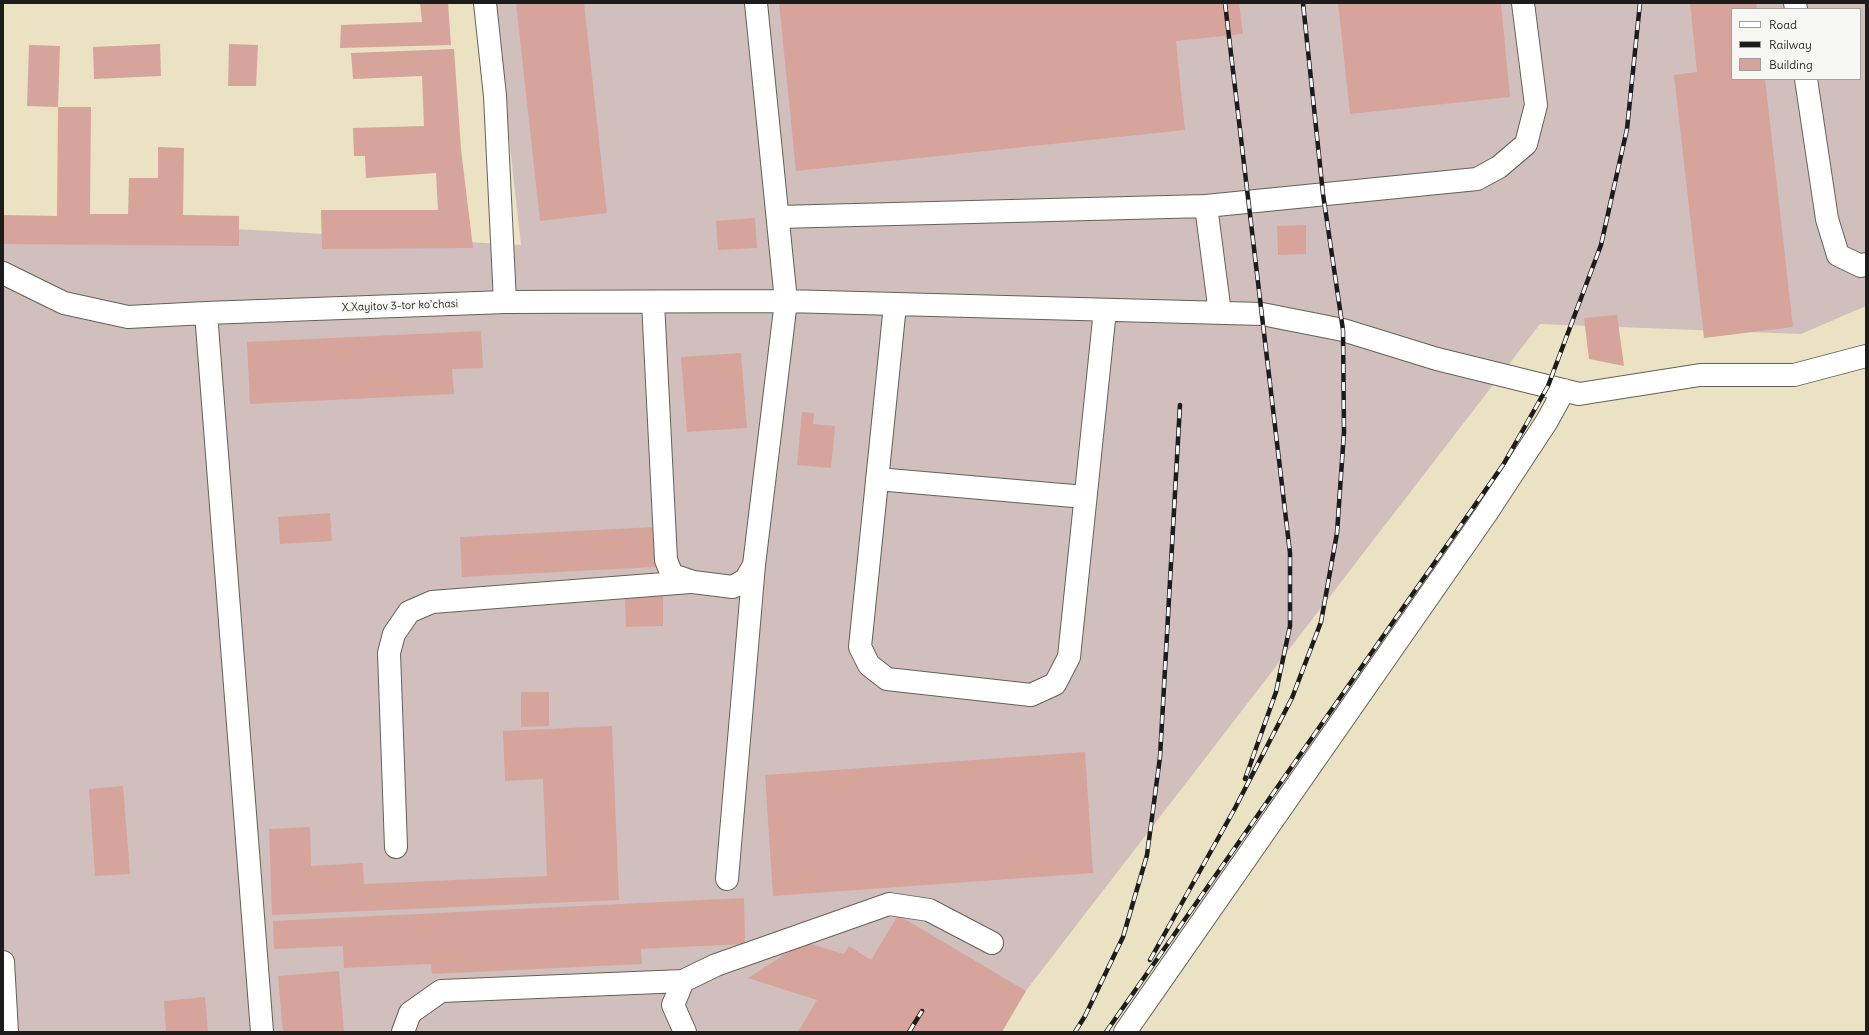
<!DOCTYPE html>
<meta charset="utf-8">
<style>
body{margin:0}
#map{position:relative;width:1869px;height:1035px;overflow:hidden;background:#eae2c2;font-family:Delius,sans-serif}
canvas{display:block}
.frame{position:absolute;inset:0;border:4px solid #1c1c1c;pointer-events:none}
.legend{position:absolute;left:1731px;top:8px;width:130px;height:72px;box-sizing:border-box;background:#f6f6f2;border:1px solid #9f9f9c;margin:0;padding:5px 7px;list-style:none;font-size:12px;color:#1c1c1c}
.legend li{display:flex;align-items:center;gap:8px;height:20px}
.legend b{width:20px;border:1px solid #9f9f9c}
</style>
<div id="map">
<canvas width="1869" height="1035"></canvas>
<div class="frame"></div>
<ul class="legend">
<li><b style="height:5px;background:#fff"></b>Road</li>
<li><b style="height:5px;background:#1c1c1c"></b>Railway</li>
<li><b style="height:11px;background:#d7a49c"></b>Building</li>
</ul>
</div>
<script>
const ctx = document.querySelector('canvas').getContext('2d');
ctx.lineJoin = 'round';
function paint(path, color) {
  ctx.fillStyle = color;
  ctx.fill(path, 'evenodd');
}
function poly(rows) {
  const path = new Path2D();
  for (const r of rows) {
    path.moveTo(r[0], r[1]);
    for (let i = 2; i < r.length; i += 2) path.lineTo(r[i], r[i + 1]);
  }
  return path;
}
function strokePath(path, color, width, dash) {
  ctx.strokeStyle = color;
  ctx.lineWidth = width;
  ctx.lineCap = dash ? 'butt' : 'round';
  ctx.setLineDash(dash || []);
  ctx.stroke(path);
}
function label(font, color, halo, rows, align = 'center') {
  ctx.font = font + ' Delius,sans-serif';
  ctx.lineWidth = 4;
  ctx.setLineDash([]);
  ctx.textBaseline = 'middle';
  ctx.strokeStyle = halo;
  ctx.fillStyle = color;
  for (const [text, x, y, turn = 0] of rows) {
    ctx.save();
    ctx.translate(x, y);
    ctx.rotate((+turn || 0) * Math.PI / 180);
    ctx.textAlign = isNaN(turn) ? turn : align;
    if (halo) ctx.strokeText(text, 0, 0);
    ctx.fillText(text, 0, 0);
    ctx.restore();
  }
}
const industrial = poly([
 [494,3,1866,3,1866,306,1801,334,1540,324,994,1032,3,1032,3,216,521,245],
 [1732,9,1860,9,1860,79,1732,79]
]);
const building = poly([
 [420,3,448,3,451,45,340,48,341,25,422,22],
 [516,3,584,3,607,213,540,221],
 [779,3,1239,3,1243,34,1176,41,1185,130,796,171],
 [1338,3,1501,3,1510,97,1350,114],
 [1690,3,1756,3,1757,9,1732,9,1732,79,1765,79,1793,327,1704,338,1674,75,1697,72],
 [160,44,161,76,94,79,93,47],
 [229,44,258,45,256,86,228,86],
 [29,45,60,46,58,107,91,107,90,214,128,214,129,178,158,178,158,147,184,148,183,215,239,216,239,246,3,244,3,215,57,216,58,107,27,106],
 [454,49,461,149,473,248,322,249,321,210,438,210,436,173,366,178,365,156,354,156,353,128,424,126,422,76,353,79,351,53],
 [755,218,757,248,718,250,716,221],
 [1306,225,1306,254,1278,255,1277,226],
 [1617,315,1624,366,1589,359,1584,318],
 [481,331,483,368,452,369,454,394,250,404,247,342],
 [741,353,747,428,687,432,681,357],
 [802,412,814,413,813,424,835,426,831,468,797,465],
 [330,513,332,541,280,544,278,517],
 [654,527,656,567,462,577,460,537],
 [663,596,663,626,626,627,625,598],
 [521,692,549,692,549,726,521,727],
 [612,726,619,900,272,915,269,829,310,827,311,866,363,863,364,884,547,876,543,779,505,781,503,731],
 [1085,752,1093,873,773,896,765,775],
 [123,786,130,874,95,876,89,789],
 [744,898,745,944,641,949,642,964,432,974,431,964,344,968,343,946,274,949,273,921],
 [898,915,1026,991,1002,1032,798,1032,817,1000,748,978,804,942,844,954,849,946,871,960],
 [339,971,344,1032,283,1032,278,976],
 [205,997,208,1032,166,1032,164,1001]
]);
const minor = poly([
 [1795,3,1796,9],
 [1806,79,1827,219,1838,255,1861,266,1866,264],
 [1206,206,1220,313],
 [778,217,1206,206,1477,179,1499,167,1526,144,1536,105,1523,3],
 [3,273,64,303,128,317,206,313,505,302,495,96,485,3],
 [505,302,786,301,1262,314,1343,330,1437,359,1579,394,1700,375,1794,375,1866,356],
 [653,302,666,560,672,575,693,582,733,587,746,579,754,565,786,301,756,3],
 [895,305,860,647,869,665,887,679,1031,695,1055,684,1069,657,1105,310],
 [206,313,262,1032],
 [877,479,1085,497],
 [396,847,389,653,394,634,409,612,432,602,690,582],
 [727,879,754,565],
 [3,962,7,1032],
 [403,1032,410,1013,441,991,683,981],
 [685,1032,673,1005,683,981,716,965,889,904,929,910,992,943],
 [1125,1032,1486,514,1547,421,1564,390]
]);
const rail = poly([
 [1225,3,1290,553,1290,626,1276,692,1245,779],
 [1150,960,1234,810,1292,698,1321,622,1337,533,1344,432,1343,330,1323,194,1303,3],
 [909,1032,922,1011],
 [1075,1032,1085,1016,1123,937,1147,855,1160,757,1180,405],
 [1106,1032,1503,465,1548,386,1601,245,1627,129,1640,3]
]);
const streetNames = [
 ["X.Xayitov 3-tor koʼchasi",400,306,-2]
];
paint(industrial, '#d1bfbd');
paint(building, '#d7a49c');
strokePath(minor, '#646156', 24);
strokePath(minor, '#fff', 22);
strokePath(rail, '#1c1c1c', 4.5);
strokePath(rail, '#f6f6f2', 3, [9]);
label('11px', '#1c1c1c', '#f6f6f2', streetNames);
</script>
